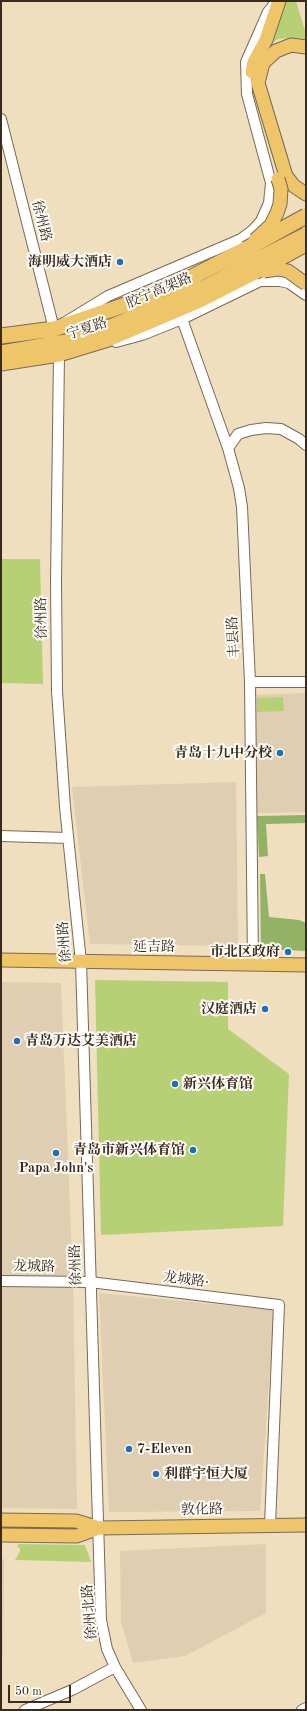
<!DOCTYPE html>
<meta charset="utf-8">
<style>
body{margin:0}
#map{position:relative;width:307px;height:1711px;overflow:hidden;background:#efdfbe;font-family:"Old Standard TT",serif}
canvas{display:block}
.frame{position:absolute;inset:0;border:2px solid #3b2a1e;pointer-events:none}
.scale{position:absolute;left:8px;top:1685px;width:63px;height:18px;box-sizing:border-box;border:2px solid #3b2a1e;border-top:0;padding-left:5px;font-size:12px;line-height:14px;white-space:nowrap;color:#3b2a1e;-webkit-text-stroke:3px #fdfcf7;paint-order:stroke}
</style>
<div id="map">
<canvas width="307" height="1711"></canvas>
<div class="frame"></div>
<div class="scale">50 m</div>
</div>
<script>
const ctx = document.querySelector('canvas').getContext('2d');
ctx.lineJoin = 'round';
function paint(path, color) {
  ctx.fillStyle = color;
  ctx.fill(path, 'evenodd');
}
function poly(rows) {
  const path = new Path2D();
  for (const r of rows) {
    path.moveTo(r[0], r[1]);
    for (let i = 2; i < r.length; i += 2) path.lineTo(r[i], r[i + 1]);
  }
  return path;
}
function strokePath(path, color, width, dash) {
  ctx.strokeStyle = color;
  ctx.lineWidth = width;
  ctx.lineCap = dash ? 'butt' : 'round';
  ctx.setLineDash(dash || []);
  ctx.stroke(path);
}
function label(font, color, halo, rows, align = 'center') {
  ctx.font = font + ' "Old Standard TT","Noto Serif SC",serif';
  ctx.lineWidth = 4;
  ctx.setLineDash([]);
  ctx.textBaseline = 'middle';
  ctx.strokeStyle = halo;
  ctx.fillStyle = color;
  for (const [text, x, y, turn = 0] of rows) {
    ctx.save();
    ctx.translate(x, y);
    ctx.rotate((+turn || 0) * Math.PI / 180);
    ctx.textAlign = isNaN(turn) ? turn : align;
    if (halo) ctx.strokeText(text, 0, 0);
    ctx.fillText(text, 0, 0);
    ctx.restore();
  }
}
const built = poly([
 [306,693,306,812,257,813,253,695],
 [236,782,238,946,90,944,72,787],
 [1,982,61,983,73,1282,77,1509,1,1508],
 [99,1293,274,1310,260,1511,109,1512],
 [266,1544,266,1613,185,1656,133,1663,121,1621,120,1551],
 [1,1559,4,1559,3,1658,1,1658]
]);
const green = poly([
 [283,1,296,1,306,34,306,42,289,38,278,39,267,45],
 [1,559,40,559,43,684,1,683],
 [283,697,284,711,257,712,257,698],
 [95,980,228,982,228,1029,289,1074,283,1226,101,1235],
 [19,1544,85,1545,91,1562,15,1560,20,1551,20,1548,17,1547]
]);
const forest = poly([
 [306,815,306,823,266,824,268,856,259,857,257,816],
 [260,874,265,874,269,917,299,920,306,923,306,951,261,949]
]);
const minor = poly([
 [1,119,54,329,108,296,241,239,253,230,261,221,269,203,271,183,247,94,246,62,268,12,277,1],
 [182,319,228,448,239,488,242,507,250,682,253,964],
 [116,342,142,335,182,319,260,281,280,281,289,283,306,295],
 [59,355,56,581,57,691,65,807,81,962,101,1620,107,1649,115,1667,141,1710],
 [228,448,238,434,251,430,266,428,281,429,299,439,306,445],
 [250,682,306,682],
 [1,836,68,838],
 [1,1281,90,1282,279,1305,270,1525],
 [25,1710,72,1690,115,1667],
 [302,1710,306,1708]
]);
const major = poly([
 [306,47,291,45,276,51,263,63,258,83,286,176,294,186,306,194],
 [252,72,254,62,266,40,279,1],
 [1,364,59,355,108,340,200,301,255,273],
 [1,960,306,965],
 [1,1520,76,1521,99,1528,306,1525],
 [1,1535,77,1536,99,1528]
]);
const highway = poly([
 [1,336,54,329,131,303,192,277,246,249],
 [1,353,78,340,165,305,208,286,251,263]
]);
const majorBridge = poly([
 [255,240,271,225,277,213,280,204,281,189,278,179],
 [264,271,278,269,288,271,306,284],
 [255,273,306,245]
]);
const highwayBridge = poly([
 [246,249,306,216],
 [251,263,306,235]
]);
const markers = [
 [120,262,4,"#1f6fb2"],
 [280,753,4,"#1f6fb2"],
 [288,952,4,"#1f6fb2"],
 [265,1009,4,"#1f6fb2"],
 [17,1041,4,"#1f6fb2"],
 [175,1084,4,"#1f6fb2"],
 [193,1150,4,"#1f6fb2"],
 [56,1153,4,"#1f6fb2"],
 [129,1449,4,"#1f6fb2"],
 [156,1474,4,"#1f6fb2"]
];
const streetNames = [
 ["徐州路",41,221,76],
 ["胶宁高架路",159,291,-23],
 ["宁夏路",87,329,-18],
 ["徐州路",42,618,-91],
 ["丰县路",234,637,-93],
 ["徐州路",65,942,-95],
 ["延吉路",154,947],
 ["徐州路",76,1265,-92],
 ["龙城路",34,1267,1],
 ["龙城路·",186,1280,7],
 ["敦化路",202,1510,-1],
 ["徐州北路",90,1612,-95]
];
const poiNames = [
 ["海明威大酒店",112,262],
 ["青岛十九中分校",272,753],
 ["市北区政府",280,952],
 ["汉庭酒店",257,1009],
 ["青岛万达艾美酒店",25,1041,"left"],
 ["新兴体育馆",183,1084,"left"],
 ["青岛市新兴体育馆",185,1150],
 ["Papa John's",56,1168,"center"],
 ["7-Eleven",137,1449,"left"],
 ["利群宇恒大厦",164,1474,"left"]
];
paint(built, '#dfceb1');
paint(green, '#b8d075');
paint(forest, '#92b266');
strokePath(minor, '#7a6956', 12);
strokePath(major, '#7a6956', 15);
strokePath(highway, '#7a6956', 17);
strokePath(minor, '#fff', 10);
strokePath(major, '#eec569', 13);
strokePath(highway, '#eec569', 15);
strokePath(majorBridge, '#7a6956', 15, []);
strokePath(highwayBridge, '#7a6956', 17, []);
strokePath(majorBridge, '#eec569', 13);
strokePath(highwayBridge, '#eec569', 15);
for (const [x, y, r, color] of markers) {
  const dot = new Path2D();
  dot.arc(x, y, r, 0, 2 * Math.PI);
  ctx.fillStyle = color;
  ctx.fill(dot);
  strokePath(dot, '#fdfcf7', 1.5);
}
label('14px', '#3b2a1e', '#fdfcf7', streetNames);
label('bold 14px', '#3b2a1e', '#fdfcf7', poiNames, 'right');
</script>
